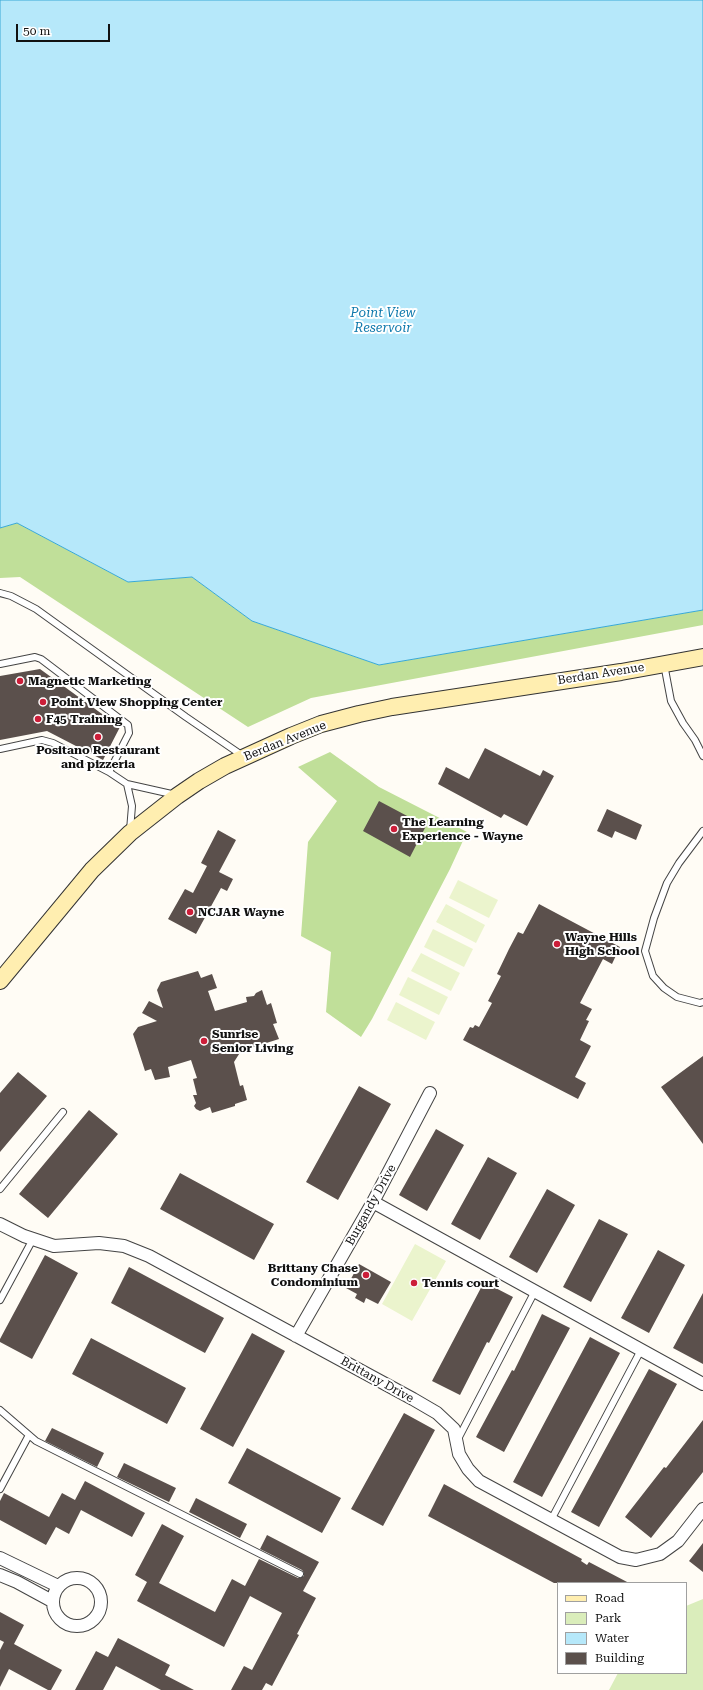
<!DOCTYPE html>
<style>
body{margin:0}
#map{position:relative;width:703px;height:1690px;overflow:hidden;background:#fffcf5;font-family:"Roboto Serif",serif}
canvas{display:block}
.legend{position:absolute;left:557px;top:1582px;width:130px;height:92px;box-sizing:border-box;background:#fff;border:1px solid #a0a0a0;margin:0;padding:5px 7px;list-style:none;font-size:12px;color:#111}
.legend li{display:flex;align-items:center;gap:8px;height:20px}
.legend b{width:20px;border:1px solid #a0a0a0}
.scale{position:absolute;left:16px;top:24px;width:94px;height:18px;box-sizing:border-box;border:2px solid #111;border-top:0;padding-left:5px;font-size:12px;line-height:14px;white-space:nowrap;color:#111;-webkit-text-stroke:3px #fff;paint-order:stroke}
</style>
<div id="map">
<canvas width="703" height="1690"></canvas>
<ul class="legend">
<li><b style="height:5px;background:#ffeeb0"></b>Road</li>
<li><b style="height:11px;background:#daedbb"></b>Park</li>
<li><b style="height:11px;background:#b6e8fa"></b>Water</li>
<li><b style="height:11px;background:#5b504c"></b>Building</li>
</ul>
<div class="scale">50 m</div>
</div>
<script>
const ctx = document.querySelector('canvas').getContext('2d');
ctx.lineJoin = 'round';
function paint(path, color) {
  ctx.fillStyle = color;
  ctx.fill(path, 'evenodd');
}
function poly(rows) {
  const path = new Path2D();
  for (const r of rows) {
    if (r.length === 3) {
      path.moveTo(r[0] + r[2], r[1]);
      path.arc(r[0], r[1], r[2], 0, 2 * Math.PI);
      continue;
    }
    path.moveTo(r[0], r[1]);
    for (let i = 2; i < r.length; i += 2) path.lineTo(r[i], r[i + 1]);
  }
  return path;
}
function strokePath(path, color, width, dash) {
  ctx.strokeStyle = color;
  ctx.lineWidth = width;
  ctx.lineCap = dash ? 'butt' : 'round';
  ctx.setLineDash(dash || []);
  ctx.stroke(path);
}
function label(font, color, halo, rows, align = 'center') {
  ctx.font = font + ' "Roboto Serif",serif';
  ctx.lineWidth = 4;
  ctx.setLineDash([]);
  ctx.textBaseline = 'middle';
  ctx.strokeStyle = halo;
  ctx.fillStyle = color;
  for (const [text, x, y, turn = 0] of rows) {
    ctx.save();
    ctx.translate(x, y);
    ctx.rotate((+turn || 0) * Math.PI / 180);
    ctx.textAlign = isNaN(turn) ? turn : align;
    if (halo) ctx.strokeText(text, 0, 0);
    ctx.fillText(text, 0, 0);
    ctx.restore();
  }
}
const green = poly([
 [703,1599,703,1690,609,1690,618,1673,686,1673,686,1606]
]);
const forest = poly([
 [17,523,128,582,192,577,252,621,379,665,703,610,703,625,311,698,248,727,20,577,0,578,0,528],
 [330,752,379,787,467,832,450,869,372,1019,361,1037,326,1012,331,952,301,936,308,842,337,801,298,767]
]);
const pitch = poly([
 [458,880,498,900,489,918,449,898],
 [446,904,485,925,476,943,436,922],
 [433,929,473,949,464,967,424,947],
 [421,953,460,973,451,991,411,971],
 [408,977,448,997,439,1015,399,995],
 [396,1002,435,1022,426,1040,387,1020],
 [415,1244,446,1261,412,1321,382,1304]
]);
const water = poly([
 [0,0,703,0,703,610,379,665,252,621,192,577,128,582,17,523,0,528,0,0]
]);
const building = poly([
 [40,669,120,727,103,760,47,731,0,740,0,676],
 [485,748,540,776,543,770,554,776,527,826,504,814,501,818,438,784,446,767,469,779],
 [379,801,426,826,410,857,363,831],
 [607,809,642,825,636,840,615,831,612,838,597,831],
 [218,830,236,840,219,872,233,879,227,891,221,888,196,934,168,919,185,889,193,893,207,866,201,863],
 [539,904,620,947,612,964,603,959,580,1003,592,1009,586,1020,589,1021,580,1040,591,1046,575,1077,586,1083,578,1099,463,1040,470,1027,473,1028,475,1025,479,1027,492,1003,488,1001,501,976,497,974,509,949,518,932,523,934],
 [198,971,201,978,212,974,217,988,208,991,215,1011,247,1002,246,997,254,996,256,993,262,990,267,1005,271,1003,277,1023,273,1024,279,1039,241,1051,234,1062,240,1086,243,1085,247,1100,235,1104,235,1106,212,1113,210,1107,200,1111,196,1109,194,1106,196,1103,193,1095,197,1095,193,1079,197,1078,191,1060,168,1067,170,1077,155,1080,151,1069,145,1071,133,1034,138,1027,157,1021,142,1013,149,1001,163,1008,157,990,161,982],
 [703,1056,703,1144,661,1087],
 [18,1072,47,1096,0,1152,0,1093],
 [359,1086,391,1104,338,1200,306,1182],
 [89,1110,118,1134,48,1218,19,1194],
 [436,1129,464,1145,427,1211,399,1195],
 [488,1157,517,1173,480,1240,451,1224],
 [180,1173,274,1224,254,1260,160,1209],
 [547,1189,575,1205,537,1273,509,1257],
 [599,1219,628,1234,591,1302,563,1287],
 [658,1250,685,1265,649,1333,621,1318],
 [45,1255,78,1273,32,1359,0,1342,0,1339],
 [359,1264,391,1282,378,1304,366,1298,364,1303,355,1298,357,1294,346,1288],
 [129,1267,224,1318,205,1353,111,1303],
 [484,1282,513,1297,489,1343,487,1342,460,1395,432,1381],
 [703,1293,703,1364,673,1348],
 [542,1314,570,1328,504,1452,476,1437,512,1370,514,1371],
 [252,1333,285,1351,233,1447,200,1429],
 [590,1337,620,1353,542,1497,513,1482],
 [91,1338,186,1388,167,1424,72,1374],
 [649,1369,677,1384,599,1527,571,1512],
 [404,1413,435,1430,383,1526,351,1509],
 [703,1420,703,1472,651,1538,625,1517,664,1467,666,1468],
 [52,1428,104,1453,97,1467,45,1441],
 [247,1448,341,1498,322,1533,228,1483],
 [124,1463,176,1488,169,1502,117,1477],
 [85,1481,145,1513,132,1537,81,1510,69,1534,56,1527,46,1545,0,1520,0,1501,4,1493,49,1517,62,1493,75,1500],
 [444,1484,582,1559,581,1561,587,1565,589,1562,629,1583,554,1583,428,1516],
 [196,1498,247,1524,240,1538,189,1512],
 [162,1524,184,1536,159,1583,215,1612,232,1579,245,1586,259,1559,298,1578,304,1576,304,1573,302,1570,260,1549,267,1535,319,1562,303,1591,316,1598,297,1634,299,1635,272,1686,266,1683,262,1690,231,1690,244,1666,252,1670,282,1613,250,1596,224,1647,137,1601,147,1582,135,1575],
 [703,1543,703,1572,689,1561],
 [0,1612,24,1625,14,1644,62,1670,51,1690,48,1690,9,1669,0,1687,0,1650,4,1642,0,1640],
 [118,1638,170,1665,165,1675,194,1690,161,1690,116,1666,103,1690,75,1690,96,1651,108,1657]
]);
const service = poly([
 [0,593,11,596,36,609,186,717,243,756],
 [0,664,35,657,41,659,128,725,129,733,109,772],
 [664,664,671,701,683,723,695,740,703,756],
 [0,749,42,740,53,743,109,772,127,784,176,795],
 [127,784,132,806,130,830],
 [703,831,679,863,667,883,654,918,645,951,653,976,664,988,677,997,700,1003,703,1002],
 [0,1189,63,1112],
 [0,1300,33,1239],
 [0,1410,36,1441,300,1574],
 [458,1439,535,1291],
 [0,1489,29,1435],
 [551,1520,641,1350]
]);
const minor = poly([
 [373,1202,703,1384],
 [0,1224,24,1236,54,1246,99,1243,124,1246,149,1256,413,1399,437,1413,454,1429,459,1454,468,1469,479,1481,620,1557,636,1560,660,1554,678,1541,703,1509],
 [296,1336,373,1202,430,1093],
 [0,1558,58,1586],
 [0,1575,17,1582,52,1601],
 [77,1602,24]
]);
const secondary = poly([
 [0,981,92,870,130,833,177,796,199,781,225,766,291,736,321,724,359,714,392,707,621,672,703,657]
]);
const markers = [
 [20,681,4,"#cc1e39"],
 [43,702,4,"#cc1e39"],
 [38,719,4,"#cc1e39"],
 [98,737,4,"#cc1e39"],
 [394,829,4,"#cc1e39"],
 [190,912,4,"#cc1e39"],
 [557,944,4,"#cc1e39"],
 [204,1041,4,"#cc1e39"],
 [366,1275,4,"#cc1e39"],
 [414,1283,4,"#cc1e39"]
];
const streetNames = [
 ["Berdan Avenue",601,674,-9],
 ["Berdan Avenue",285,741,-22],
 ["Burgandy Drive",371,1205,-61],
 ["Brittany Drive",377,1380,29]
];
const poiNames = [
 ["Magnetic Marketing",28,681],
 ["Point View Shopping Center",51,702],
 ["F45 Training",46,719],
 ["Positano Restaurant",98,750,"center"],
 ["and pizzeria",98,764,"center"],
 ["The Learning",402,822],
 ["Experience - Wayne",402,836],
 ["NCJAR Wayne",198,912],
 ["Wayne Hills",565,937],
 ["High School",565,951],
 ["Sunrise",212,1034],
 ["Senior Living",212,1048],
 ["Brittany Chase",358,1268,"right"],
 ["Condominium",358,1282,"right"],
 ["Tennis court",422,1283]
];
const waterNames = [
 ["Point View",383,313],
 ["Reservoir",383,328]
];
paint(green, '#daedbb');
paint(forest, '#c0df99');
paint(pitch, '#ebf4cd');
paint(water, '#b6e8fa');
strokePath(water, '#38a8d6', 1);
paint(building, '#5b504c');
strokePath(service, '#444', 8);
strokePath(minor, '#444', 14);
strokePath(secondary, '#333', 18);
strokePath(service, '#fff', 6);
strokePath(minor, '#fff', 12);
strokePath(secondary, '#ffeeb0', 16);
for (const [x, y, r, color] of markers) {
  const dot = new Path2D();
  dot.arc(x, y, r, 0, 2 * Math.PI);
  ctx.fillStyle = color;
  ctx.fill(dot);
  strokePath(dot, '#fff', 1.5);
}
label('12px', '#111', '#fff', streetNames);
label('bold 12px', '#111', '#fff', poiNames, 'left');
label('italic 13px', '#107aad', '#fff', waterNames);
</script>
